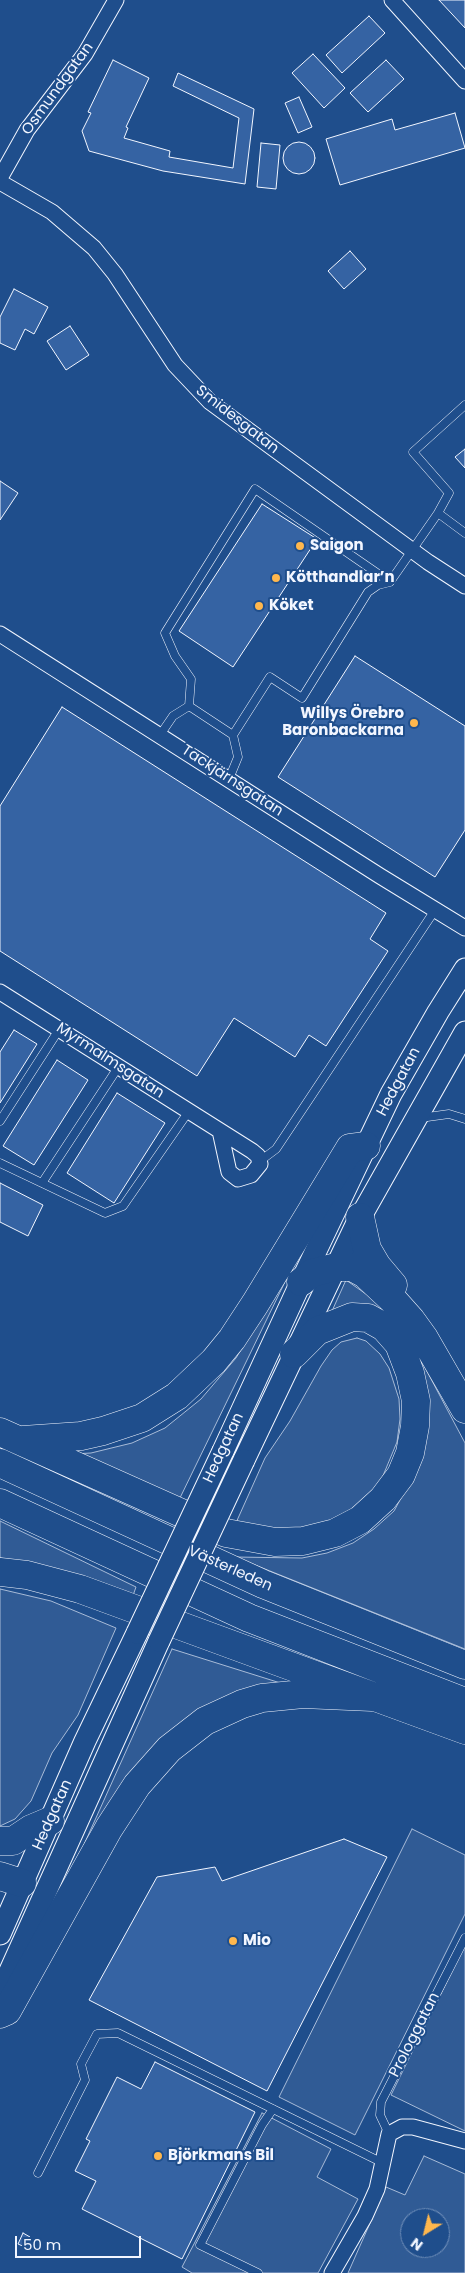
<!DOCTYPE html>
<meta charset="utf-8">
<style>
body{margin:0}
#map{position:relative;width:465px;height:2273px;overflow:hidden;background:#1f4e8c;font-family:Poppins,sans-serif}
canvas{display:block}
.north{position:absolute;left:400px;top:2208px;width:50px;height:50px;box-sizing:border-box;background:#1f4e8c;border:1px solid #7391ba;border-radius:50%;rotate:216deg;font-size:14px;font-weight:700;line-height:20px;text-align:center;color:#f2f6ff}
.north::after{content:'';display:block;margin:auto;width:18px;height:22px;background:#ffb74d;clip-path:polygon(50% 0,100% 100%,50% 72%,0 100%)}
.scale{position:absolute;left:15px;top:2236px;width:126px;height:22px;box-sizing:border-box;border:2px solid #f2f6ff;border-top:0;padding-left:6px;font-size:15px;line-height:18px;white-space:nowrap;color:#f2f6ff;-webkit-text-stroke:4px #1f4e8c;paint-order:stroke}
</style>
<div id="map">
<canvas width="465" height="2273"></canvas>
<div class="north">N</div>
<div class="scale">50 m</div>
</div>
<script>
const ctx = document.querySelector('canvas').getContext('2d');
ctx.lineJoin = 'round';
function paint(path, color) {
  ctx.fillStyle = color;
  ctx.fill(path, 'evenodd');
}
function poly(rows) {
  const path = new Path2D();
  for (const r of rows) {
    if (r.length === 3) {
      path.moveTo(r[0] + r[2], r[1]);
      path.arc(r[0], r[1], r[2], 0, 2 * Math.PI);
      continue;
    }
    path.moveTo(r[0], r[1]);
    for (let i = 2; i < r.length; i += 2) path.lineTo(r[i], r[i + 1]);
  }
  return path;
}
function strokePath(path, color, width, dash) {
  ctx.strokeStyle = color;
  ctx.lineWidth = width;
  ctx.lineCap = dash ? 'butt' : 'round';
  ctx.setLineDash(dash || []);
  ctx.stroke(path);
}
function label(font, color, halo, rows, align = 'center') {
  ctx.font = font + ' Poppins,sans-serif';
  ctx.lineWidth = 4;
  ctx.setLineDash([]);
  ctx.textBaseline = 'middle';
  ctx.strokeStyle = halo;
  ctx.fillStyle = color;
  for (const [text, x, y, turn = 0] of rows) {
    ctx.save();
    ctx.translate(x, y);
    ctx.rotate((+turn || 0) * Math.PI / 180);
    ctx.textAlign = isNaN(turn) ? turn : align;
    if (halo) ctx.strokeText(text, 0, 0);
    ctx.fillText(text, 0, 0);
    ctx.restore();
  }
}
const built = poly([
 [301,1249,178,1502,72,1454,91,1453,132,1443,165,1428,201,1399,236,1358,301,1249],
 [346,1280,383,1306,413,1345,465,1443,465,1649,235,1557,302,1558,327,1553,353,1543,374,1529,394,1511,413,1476,413,1352,332,1311,346,1280],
 [357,1338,366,1341,380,1354,389,1368,399,1399,400,1419,397,1442,380,1483,369,1497,343,1517,285,1532,235,1525,265,1458,290,1421,321,1366,332,1350,341,1342,357,1338],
 [0,1521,136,1587,131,1601,27,1562,0,1558,0,1521],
 [0,1589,51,1601,116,1628,78,1715,52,1753,31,1801,15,1819,0,1826,0,1589],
 [172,1649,290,1686,210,1710,50,1920,172,1649],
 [412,1829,465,1855,465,1914,355,2135,279,2097,412,1829],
 [465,1945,465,2131,391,2095,465,1945],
 [262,2113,331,2149,317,2177,358,2199,318,2273,192,2273,182,2267,262,2113],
 [424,2156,465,2174,465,2273,348,2273,386,2187,405,2195,424,2156],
 [410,2218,440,2218,440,2248,410,2248,410,2218]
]);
const building = poly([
 [439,0,465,0,465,28,439,0],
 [369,16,385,33,342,73,326,55,369,16],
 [313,54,345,88,324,108,292,73,313,54],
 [113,60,149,78,126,127,128,128,124,138,170,151,169,157,233,168,239,118,173,86,178,73,254,109,245,184,163,171,89,151,82,131,91,113,88,112,113,60],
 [386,60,404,79,368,112,350,93,386,60],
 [299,97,312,127,298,133,285,103,299,97],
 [455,113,465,148,340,185,326,139,392,119,395,130,455,113],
 [299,158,16],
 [261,143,280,145,276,189,257,187,261,143],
 [350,251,366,269,344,289,328,271,350,251],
 [14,289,48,307,34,334,25,329,15,350,0,343,0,317,14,289],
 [70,326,89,355,66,370,47,341,70,326],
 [465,449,465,468,455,457,465,449],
 [0,481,18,493,0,520,0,481],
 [262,504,317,539,233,667,179,631,262,504],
 [355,656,465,726,465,830,435,877,278,777,355,656],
 [62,707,386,913,370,939,388,951,326,1046,309,1035,295,1057,234,1018,197,1076,0,951,0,806,62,707],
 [14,1030,37,1044,0,1103,0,1052,14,1030],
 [57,1060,88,1080,34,1165,3,1146,57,1060],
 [117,1093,165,1123,114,1203,67,1173,117,1093],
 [0,1183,43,1205,28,1236,0,1222,0,1183],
 [344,1839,387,1857,267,2091,89,2000,157,1877,215,1867,222,1881,344,1839],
 [155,2062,255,2112,182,2259,82,2209,96,2181,75,2171,90,2141,86,2139,117,2077,141,2089,155,2062],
 [23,2233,30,2237,25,2247,18,2244,23,2233]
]);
const service = poly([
 [438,513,449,493,413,452,465,405],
 [390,582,438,513,465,533],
 [189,706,233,735],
 [160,735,173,716,189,706,191,679,175,656,165,633,255,489,390,582,378,585,368,592,302,698,270,677,233,735,238,757,229,779],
 [420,1118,449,1114,465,1119],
 [0,1121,60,1028],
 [260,1161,276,1149,435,910],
 [0,1163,105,1213,123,1206,189,1111],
 [42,1183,119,1066],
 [389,2134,380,2115,381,2102,465,1938],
 [38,2173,85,2080,81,2064,97,2034,118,2033,383,2163],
 [258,2273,200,2245,262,2125,273,2109]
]);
const minor = poly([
 [392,0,465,81],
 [0,178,27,130,85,54,116,0],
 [0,182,52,212,94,248,115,274,175,365,210,402,428,562,465,586],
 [0,634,380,876,465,928],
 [0,992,252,1151,258,1156,260,1164,251,1175,238,1179,229,1172,220,1131],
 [332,2273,365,2216,377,2189,389,2134,402,2127,413,2127,465,2141]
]);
const secondary = poly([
 [223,1451,301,1282,391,1094,438,1012,465,969],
 [244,1460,356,1225,465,1032],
 [0,1934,85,1741,137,1633],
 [0,1993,159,1641]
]);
const motorway = poly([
 [360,1217,367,1249,377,1266,393,1285],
 [301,1282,312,1273,336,1267,352,1267,365,1274,395,1302,411,1320,424,1338,465,1409],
 [0,1432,226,1533,275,1542,303,1541,335,1533,360,1520,383,1499,401,1475,410,1453,415,1426,416,1401,410,1373,399,1344,384,1327,368,1318,352,1317,317,1331,294,1354],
 [23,1440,81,1436,103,1431,142,1418,177,1396,214,1361,232,1339,255,1304,350,1148,366,1146],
 [0,1463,263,1584,465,1665],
 [0,1503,249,1618,465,1702],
 [0,1572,27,1575,80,1589,465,1730],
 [0,1841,13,1841,31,1829,50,1821],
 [0,1876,22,1883],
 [0,2014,7,2011,109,1828,137,1785,169,1749,205,1721,242,1704,262,1698,303,1694,372,1697]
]);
const secondaryBridge = poly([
 [137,1633,223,1451],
 [159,1641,244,1460]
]);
const markers = [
 [300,546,5,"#ffb74d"],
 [276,578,5,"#ffb74d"],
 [259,606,5,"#ffb74d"],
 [414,723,5,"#ffb74d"],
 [233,1941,5,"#ffb74d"],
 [158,2156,5,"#ffb74d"]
];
const streetNames = [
 ["Osmundgatan",58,89,-54],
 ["Smidesgatan",237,420,38],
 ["Tackjärnsgatan",232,781,33],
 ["Myrmalmsgatan",110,1061,33],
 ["Hedgatan",399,1082,-62],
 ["Hedgatan",224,1448,-65],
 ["Västerleden",230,1569,24],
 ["Hedgatan",53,1815,-66],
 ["Prologgatan",415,2035,-63]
];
const poiNames = [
 ["Saigon",310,546],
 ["Kötthandlar’n",286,578],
 ["Köket",269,606],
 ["Willys Örebro",404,714,"right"],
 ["Baronbackarna",404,731,"right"],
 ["Mio",243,1941],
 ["Björkmans Bil",168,2156]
];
paint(built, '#305b95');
strokePath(built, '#a8bbd7', 1);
paint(building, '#3563a3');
strokePath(building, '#f2f6ff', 1);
strokePath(service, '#f2f6ff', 9);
strokePath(minor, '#f2f6ff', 17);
strokePath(secondary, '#f2f6ff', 23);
strokePath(motorway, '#f2f6ff', 29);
strokePath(service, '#1f4e8c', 8);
strokePath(minor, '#1f4e8c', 15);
strokePath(secondary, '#1f4e8c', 21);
strokePath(motorway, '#1f4e8c', 28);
strokePath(secondaryBridge, '#f2f6ff', 23, []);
strokePath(secondaryBridge, '#1f4e8c', 21);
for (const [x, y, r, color] of markers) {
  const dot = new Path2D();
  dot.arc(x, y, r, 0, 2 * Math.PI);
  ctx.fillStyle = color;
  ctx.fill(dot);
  strokePath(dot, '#1f4e8c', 2);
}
label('15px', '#f2f6ff', '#1f4e8c', streetNames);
label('bold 15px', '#f2f6ff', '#1f4e8c', poiNames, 'left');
</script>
